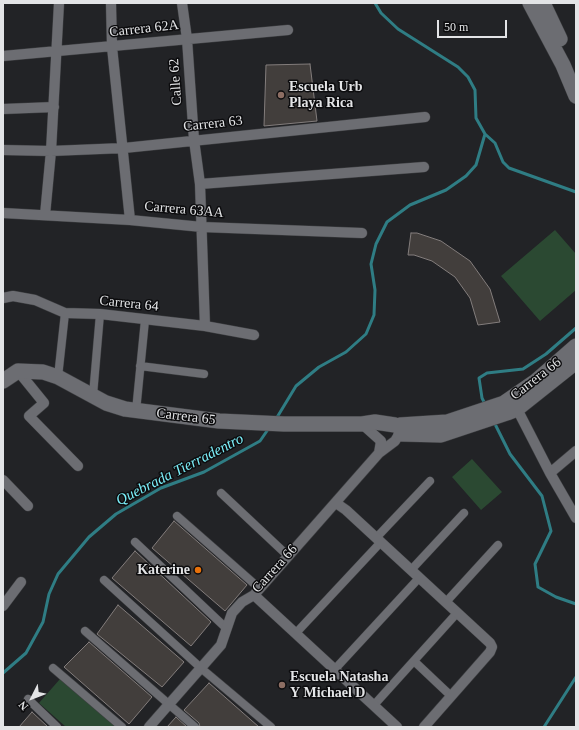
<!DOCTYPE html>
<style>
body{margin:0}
#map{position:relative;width:579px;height:730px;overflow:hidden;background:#222326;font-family:Georgia,serif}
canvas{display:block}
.frame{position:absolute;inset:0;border:4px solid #e3e4e6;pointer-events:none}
.north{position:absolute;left:12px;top:678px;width:40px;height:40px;-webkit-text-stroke:3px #0c0c0e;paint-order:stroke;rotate:228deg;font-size:11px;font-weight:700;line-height:16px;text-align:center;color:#e3e4e6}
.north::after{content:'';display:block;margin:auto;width:14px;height:18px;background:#e3e4e6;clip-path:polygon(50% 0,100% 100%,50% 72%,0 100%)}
.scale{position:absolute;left:437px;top:20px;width:70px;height:18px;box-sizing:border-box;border:2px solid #e3e4e6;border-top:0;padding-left:5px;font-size:12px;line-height:14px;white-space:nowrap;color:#e3e4e6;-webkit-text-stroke:3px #0c0c0e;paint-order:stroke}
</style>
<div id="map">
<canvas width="579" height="730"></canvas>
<div class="frame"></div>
<div class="north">N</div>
<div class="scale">50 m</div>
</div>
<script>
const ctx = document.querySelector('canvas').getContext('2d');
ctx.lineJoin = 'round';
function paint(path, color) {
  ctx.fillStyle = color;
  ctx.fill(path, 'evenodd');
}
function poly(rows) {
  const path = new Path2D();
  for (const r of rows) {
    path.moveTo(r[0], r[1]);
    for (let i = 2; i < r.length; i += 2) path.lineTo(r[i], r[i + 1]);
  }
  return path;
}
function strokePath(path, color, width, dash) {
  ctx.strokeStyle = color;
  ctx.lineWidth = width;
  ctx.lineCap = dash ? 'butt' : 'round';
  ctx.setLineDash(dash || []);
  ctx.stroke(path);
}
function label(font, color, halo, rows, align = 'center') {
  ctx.font = font + ' Georgia,serif';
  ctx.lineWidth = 3;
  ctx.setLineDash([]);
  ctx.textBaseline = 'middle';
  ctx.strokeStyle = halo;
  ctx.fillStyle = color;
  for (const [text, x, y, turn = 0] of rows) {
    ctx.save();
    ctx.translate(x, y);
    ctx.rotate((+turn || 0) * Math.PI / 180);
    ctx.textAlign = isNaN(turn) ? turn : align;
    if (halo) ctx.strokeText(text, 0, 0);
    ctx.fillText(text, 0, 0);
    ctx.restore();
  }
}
const green = poly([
 [555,230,576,254,576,290,540,321,501,276],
 [472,459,502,492,481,510,452,477],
 [60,679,117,727,66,727,39,703]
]);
const stream = poly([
 [375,3,381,13,398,29,458,67,468,77,475,90,476,118,485,134,495,143,503,162,509,168,576,192],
 [485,404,482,398,479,378,487,373,523,369,546,354,576,328],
 [276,419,296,386,319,367,346,352,366,334,374,315,375,290,371,264,376,244,387,222,410,205,446,190,466,176,476,165,485,134],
 [494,422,510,454,542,496,551,531,535,564,538,587,556,597,576,604],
 [3,673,26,653,43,622,49,594,58,574,89,537,116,514,161,488,204,472,260,441,269,428],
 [544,727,576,677]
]);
const building = poly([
 [310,64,317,121,264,126,266,65,310,64],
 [411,233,417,233,441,241,470,261,490,289,500,322,478,325,470,298,455,277,432,261,414,255,408,255,411,233],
 [174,521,247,585,225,611,152,548,174,521],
 [135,551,211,622,191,646,112,578,135,551],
 [118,605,184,662,162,687,97,634,118,605],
 [89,642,152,697,129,724,64,667,89,642],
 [209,683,259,727,200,727,199,723,184,710,209,683],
 [32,712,48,727,19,727,32,712],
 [176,717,187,727,167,727,176,717]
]);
const pedestrian = poly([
 [140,366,204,374],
 [58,377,65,313],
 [93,395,100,314],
 [136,411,145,320],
 [221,493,287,555],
 [177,516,259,588],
 [376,538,430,481],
 [135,542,226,628],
 [411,570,464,513],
 [104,580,202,669,271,727],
 [446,602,498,545],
 [85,631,195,727],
 [296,633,381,542],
 [414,661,451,696],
 [53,668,122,727],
 [335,669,419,578],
 [28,699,57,727],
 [374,705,457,613]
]);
const minor = poly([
 [111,3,112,47,130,220],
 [182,3,187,39,194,140,200,184,205,326],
 [3,56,288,30],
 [3,109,54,107],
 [3,150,51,151,124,148,425,117],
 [200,184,424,167],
 [3,213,130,220,202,227,362,233],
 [45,215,51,151,59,3],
 [3,298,13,296,35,300,65,313,100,314,205,326,254,335],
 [18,371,44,403,29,416,78,466],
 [514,403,550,473,576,518],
 [362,424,381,441,379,453],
 [550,473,576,451],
 [3,480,28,506],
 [336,503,346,510,490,643,492,647,490,652,424,727],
 [254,595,397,727],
 [3,606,21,582],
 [149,727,221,645,232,613,242,602,254,595,379,453,395,441,398,436]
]);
const secondary = poly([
 [530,3,563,65,576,96],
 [543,3,560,39],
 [3,381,18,371,43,372,58,377,106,403,125,409,219,421,284,424,362,424,375,422,395,425],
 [400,425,447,422,504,403,536,381,576,346],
 [401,434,441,435,507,413,517,409,576,362]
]);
const markers = [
 [281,95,4,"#8d6e63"],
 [198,570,4,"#e8710a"],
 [282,685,4,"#8d6e63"]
];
const streetNames = [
 ["Carrera 62A",144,29,-6],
 ["Calle 62",176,82,-94],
 ["Carrera 63",213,124,-6],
 ["Carrera 63AA",184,210,5],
 ["Carrera 64",129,304,6],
 ["Carrera 66",536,379,-38],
 ["Carrera 65",186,417,7],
 ["Carrera 66",275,569,-48]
];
const poiNames = [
 ["Escuela Urb",289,87],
 ["Playa Rica",289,103],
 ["Katerine",190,570,"right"],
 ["Escuela Natasha",290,677],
 ["Y Michael D",290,693]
];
const waterNames = [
 ["Quebrada Tierradentro",180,470,-27]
];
paint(green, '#2b4932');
strokePath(stream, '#2f7d84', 3);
paint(building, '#423e3c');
strokePath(building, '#837d7c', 1);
strokePath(pedestrian, '#3f4043', 9);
strokePath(minor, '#3f4043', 11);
strokePath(secondary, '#3f4043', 16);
strokePath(pedestrian, '#6c6d72', 8);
strokePath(minor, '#6c6d72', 10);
strokePath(secondary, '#6c6d72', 15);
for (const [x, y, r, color] of markers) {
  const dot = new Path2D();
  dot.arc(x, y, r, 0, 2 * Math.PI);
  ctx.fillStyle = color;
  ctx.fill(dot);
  strokePath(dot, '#0c0c0e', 1.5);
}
label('14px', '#e3e4e6', '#0c0c0e', streetNames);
label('bold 14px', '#e3e4e6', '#0c0c0e', poiNames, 'left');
label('italic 15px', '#7cf0fa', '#0c0c0e', waterNames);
</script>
